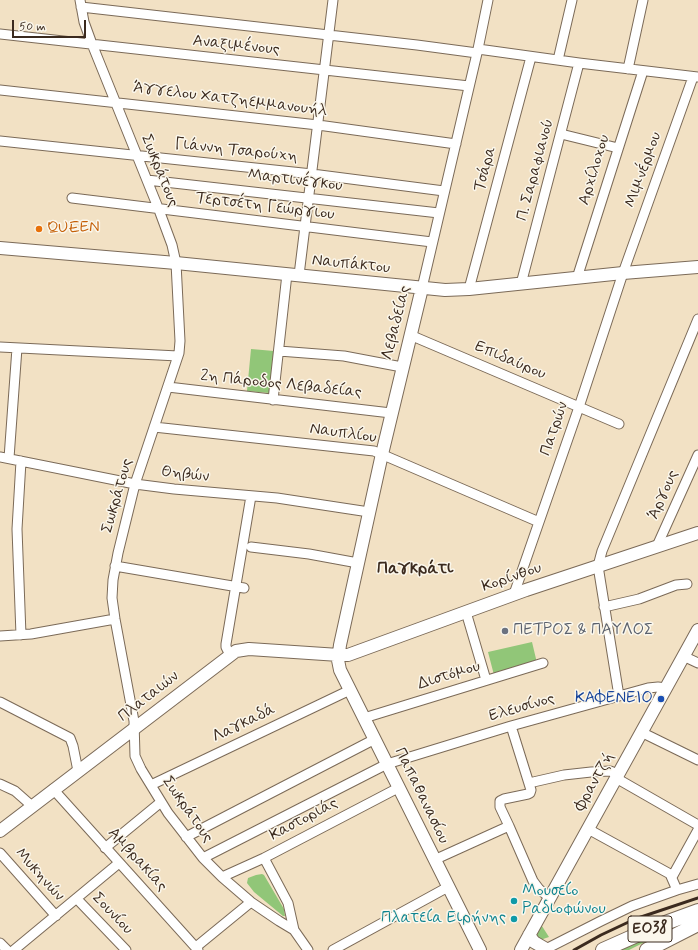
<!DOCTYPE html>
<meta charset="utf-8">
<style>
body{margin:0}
#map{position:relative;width:698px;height:950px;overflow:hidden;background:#f2e1c4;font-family:Mynerve,sans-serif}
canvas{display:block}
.scale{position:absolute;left:12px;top:20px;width:74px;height:18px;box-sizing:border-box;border:2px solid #3b2a1e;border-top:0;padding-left:5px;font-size:12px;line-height:14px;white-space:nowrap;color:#3b2a1e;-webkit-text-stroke:3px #fbf7ec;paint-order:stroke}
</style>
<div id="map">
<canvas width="698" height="950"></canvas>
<div class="scale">50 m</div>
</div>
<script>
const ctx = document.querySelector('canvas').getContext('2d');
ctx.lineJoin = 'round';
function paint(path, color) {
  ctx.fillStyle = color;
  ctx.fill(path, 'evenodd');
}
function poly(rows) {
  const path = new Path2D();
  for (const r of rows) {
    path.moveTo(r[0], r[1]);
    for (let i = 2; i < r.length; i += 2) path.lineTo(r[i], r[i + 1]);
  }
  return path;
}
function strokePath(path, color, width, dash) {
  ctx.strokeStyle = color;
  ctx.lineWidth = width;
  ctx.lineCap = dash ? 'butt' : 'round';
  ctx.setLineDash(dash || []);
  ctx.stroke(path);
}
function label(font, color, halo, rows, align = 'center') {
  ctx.font = font + ' Mynerve,sans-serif';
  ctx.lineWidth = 3;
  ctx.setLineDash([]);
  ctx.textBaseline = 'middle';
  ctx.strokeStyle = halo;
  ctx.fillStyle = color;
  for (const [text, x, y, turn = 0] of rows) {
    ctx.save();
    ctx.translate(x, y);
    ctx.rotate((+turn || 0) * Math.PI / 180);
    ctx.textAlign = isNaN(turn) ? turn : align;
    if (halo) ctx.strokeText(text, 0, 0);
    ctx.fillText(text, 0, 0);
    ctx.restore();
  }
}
const green = poly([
 [251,349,274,351,269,393,247,391],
 [532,642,537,663,494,675,488,652],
 [262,874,264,875,284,909,285,916,283,916,254,892,247,883,248,878,256,875],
 [540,923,549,937,540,940,534,935],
 [653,935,653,938,629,950,614,950]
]);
const street = poly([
 [80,0,84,22,92,44,159,210,172,245,176,263,180,341,179,353,135,484,118,553,113,580,112,598,115,619,134,721,135,756,141,769,168,813,203,858,222,877,251,902,279,921,294,930,308,950],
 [81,7,417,45,477,53],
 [0,34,469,86],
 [478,49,579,63,698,77],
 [558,60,572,0],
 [628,69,643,0],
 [0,90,318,125,456,144],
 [561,134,618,148],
 [0,141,312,174,444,191],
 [147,180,439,213],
 [72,198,432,242],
 [299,275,333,0],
 [577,278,643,71],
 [521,284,579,63],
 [422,288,478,49,488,0],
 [469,289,531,57],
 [410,335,619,424],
 [0,347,178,356],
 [279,351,344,356,402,367],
 [168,387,391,413],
 [273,400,287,274],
 [154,427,374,451,539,522],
 [0,457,135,484,174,489,277,498,369,512],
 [9,458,17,348],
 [21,461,17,529,21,635],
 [657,546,698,455],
 [251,547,309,554,358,563],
 [115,566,244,588],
 [514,594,579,407,623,273,693,77],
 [604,607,639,599,676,585,687,584],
 [466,612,486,680],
 [0,636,31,634,115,619],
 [230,655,226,647,226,644,251,496],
 [683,656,698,663],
 [619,696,598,566,602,551,698,319],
 [0,702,70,738,73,746,78,771],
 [364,718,543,663],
 [641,732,698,760],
 [616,778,698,825],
 [529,783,564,775,591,772,610,771,618,774],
 [0,784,15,791,32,806],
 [151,785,350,690],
 [53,789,198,950],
 [509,826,500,807,500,801,504,799,528,794,530,793,531,790,511,726],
 [588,829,670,874,677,890],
 [186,837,375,739],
 [105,848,161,802],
 [0,853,56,916],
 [203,858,387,764,511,726,648,688,658,687,666,688],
 [264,858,288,903,294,930],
 [434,860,509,826,533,881,539,889,550,898],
 [222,877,264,858,398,788],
 [672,877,698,830],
 [77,899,126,950],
 [0,943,7,950],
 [196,947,251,902],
 [14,950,119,863],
 [333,950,448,887],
 [544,950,601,921,632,906,677,890,698,884]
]);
const secondary = poly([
 [0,248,176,263,445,290,469,289,623,273,698,267],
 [422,288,382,454,340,645,338,660,340,670,480,950],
 [0,831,236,651,249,649,339,655,348,655,526,590,698,533],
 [529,935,534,942,546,949],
 [521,950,698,630]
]);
const primary = poly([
 [603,950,657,926,698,911],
 [647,950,698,924]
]);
const rail = poly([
 [574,950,601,935,635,919,698,898]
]);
const markers = [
 [39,229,4,"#e8710a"],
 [505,631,4,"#6b7280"],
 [661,699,4,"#1a4fb4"],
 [514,901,4,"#0f9aa8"],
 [514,919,4,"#0f9aa8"]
];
const shields = [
 [650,929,44]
];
const shieldNames = [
 ["ΕΟ38",650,929]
];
const streetNames = [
 ["Αναξιμένους",236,46,6],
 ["Άγγελου Χατζηεμμανουήλ",230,100,7],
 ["Γιάννη Τσαρούχη",236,151,6],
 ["Τσάρα",486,169,-75],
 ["Π. Σαραφιανού",536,170,-75],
 ["Αρχίλοχου",595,170,-73],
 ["Μιμνέρμου",644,170,-70],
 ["Σωκράτους",159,171,68],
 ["Μαρτινέγκου",295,181,7],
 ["Τερτσέτη Γεώργιου",265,207,7],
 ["Ναυπάκτου",351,265,6],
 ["Λεβαδείας",397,323,-76],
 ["Επιδαύρου",510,361,23],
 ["2η Πάροδος Λεβαδείας",281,385,6],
 ["Πατρών",555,429,-71],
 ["Ναυπλίου",343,434,8],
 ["Θηβών",185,475,6],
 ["Άργους",664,495,-66],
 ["Σωκράτους",118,496,-74],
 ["Κορίνθου",512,578,-19],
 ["Διστόμου",449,676,-17],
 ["Πλαταιών",149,697,-38],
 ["Ελευσίνος",522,708,-16],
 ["Λαγκαδά",244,724,-26],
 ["Φραντζή",595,782,-61],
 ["Παπαθανασίου",421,796,64],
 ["Σωκράτους",187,810,55],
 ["Καστοριάς",304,820,-28],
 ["Αμβρακίας",137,860,48],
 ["Μυκηνών",39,875,48],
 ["Σουνίου",112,914,46]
];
const foodNames = [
 ["QUEEN",47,229]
];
const worshipNames = [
 ["ΠΕΤΡΟΣ & ΠΑΥΛΟΣ",513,631]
];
const transitNames = [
 ["ΚΑΦΕΝΕΙΟ",653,699]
];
const cultureNames = [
 ["Μουσείο",522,892],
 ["Ραδιοφώνου",522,910],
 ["Πλατεία Ειρήνης",506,919,"right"]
];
const neighbourhoodNames = [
 ["Παγκράτι",415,569]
];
paint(green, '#91c678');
strokePath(street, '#7b6a58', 11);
strokePath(secondary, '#7b6a58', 14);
strokePath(primary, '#7b6a58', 16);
strokePath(street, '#fff', 9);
strokePath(secondary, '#fff', 12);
strokePath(primary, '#fff', 14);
strokePath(rail, '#3b2a1e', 3);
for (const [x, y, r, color] of markers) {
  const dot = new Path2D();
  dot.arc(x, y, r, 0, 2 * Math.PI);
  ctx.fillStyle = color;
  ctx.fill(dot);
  strokePath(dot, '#fbf7ec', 1.5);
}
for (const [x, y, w] of shields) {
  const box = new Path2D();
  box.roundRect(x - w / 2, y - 13, w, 26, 3);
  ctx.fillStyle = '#fbf7ec';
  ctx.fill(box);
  strokePath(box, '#3b2a1e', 1);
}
label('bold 15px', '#3b2a1e', null, shieldNames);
label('16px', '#3b2a1e', '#fbf7ec', streetNames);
label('16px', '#c56008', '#fbf7ec', foodNames, 'left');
label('16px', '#5b616d', '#fbf7ec', worshipNames, 'left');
label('16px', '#164399', '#fbf7ec', transitNames, 'right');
label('16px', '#0d838f', '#fbf7ec', cultureNames, 'left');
label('bold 17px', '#3b2a1e', '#fbf7ec', neighbourhoodNames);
</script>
